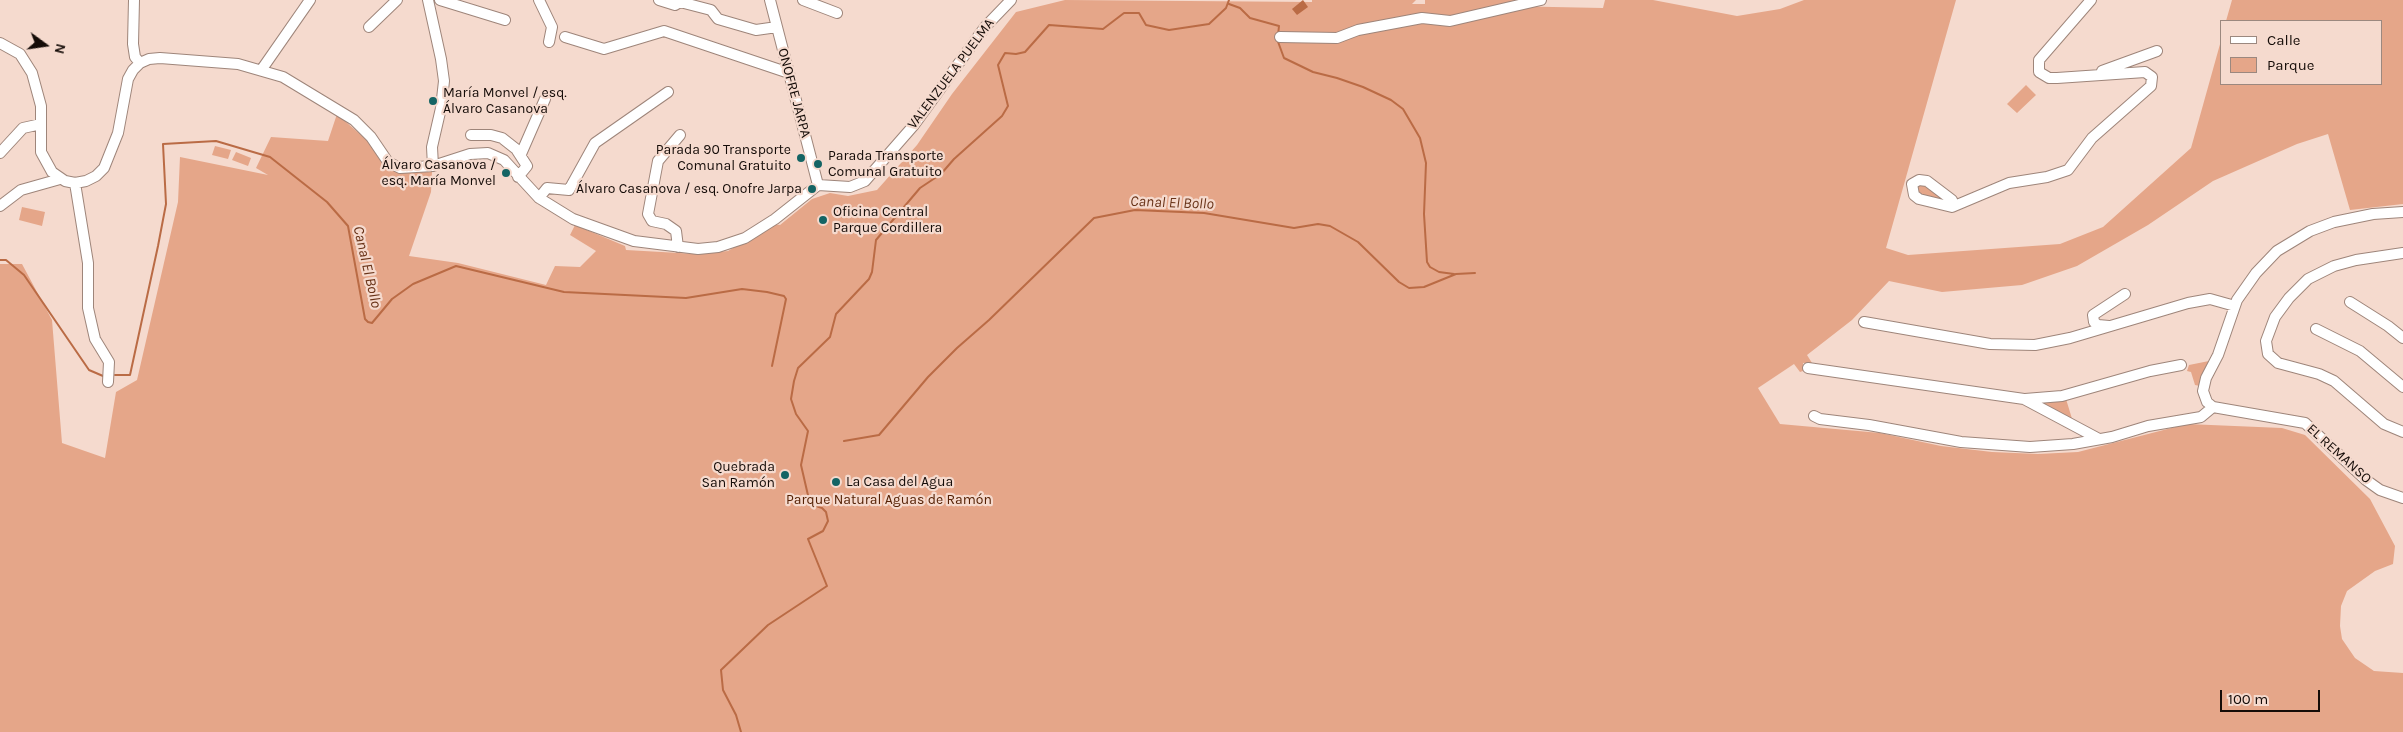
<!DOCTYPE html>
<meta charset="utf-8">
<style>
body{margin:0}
#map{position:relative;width:2403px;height:732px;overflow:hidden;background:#f5dace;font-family:Karla,sans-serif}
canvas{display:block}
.legend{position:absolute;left:2220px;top:20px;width:162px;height:65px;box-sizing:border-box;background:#f5dace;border:1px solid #9b887f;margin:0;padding:6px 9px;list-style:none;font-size:15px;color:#150c08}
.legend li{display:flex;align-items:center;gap:10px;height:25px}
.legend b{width:25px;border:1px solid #9b887f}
.north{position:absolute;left:20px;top:20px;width:50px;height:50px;-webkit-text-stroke:4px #f5dace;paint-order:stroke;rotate:104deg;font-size:14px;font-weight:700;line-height:20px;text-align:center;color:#150c08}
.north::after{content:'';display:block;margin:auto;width:18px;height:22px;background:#150c08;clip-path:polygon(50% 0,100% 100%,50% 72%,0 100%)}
.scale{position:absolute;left:2220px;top:690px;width:100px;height:22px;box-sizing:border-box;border:2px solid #150c08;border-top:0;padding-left:6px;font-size:15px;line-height:18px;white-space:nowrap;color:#150c08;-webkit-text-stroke:4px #f5dace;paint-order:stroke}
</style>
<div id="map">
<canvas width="2403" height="732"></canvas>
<ul class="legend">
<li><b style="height:6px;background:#fff"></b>Calle</li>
<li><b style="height:14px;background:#e5a689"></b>Parque</li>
</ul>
<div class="north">N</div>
<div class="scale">100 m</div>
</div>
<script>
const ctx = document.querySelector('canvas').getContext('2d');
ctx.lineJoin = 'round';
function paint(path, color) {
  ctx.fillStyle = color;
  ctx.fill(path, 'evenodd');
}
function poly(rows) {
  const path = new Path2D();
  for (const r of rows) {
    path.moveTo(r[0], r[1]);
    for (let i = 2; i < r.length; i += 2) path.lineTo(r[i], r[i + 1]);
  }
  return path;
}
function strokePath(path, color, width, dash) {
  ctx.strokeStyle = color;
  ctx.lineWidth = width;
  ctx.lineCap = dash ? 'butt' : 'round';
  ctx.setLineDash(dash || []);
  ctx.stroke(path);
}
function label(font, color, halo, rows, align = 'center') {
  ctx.font = font + ' Karla,sans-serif';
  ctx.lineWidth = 4.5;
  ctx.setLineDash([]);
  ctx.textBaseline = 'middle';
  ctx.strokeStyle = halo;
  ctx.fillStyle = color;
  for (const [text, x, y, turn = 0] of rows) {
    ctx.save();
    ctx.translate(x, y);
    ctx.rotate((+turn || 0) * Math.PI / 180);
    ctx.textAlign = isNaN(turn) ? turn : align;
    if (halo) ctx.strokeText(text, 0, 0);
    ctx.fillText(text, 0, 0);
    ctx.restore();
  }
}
const green = poly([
 [1065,0,1312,2,1312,0,1416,0,1412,4,1425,4,1425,0,1524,0,1503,6,1603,8,1605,0,1653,0,1737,16,1780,9,1804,0,1956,0,1886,248,1908,255,2060,244,2103,227,2191,148,2222,37,2222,84,2382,84,2382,21,2226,21,2232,0,2403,0,2403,204,2350,210,2328,134,2297,144,2213,181,2148,225,2077,266,2022,285,1942,292,1889,281,1852,320,1807,355,1812,363,1803,363,1803,371,1800,372,1794,364,1758,388,1780,424,1880,433,1941,446,1992,452,2038,454,2078,452,2187,424,2282,428,2305,435,2370,499,2395,546,2393,564,2375,571,2347,591,2341,606,2340,626,2342,639,2355,658,2374,671,2403,673,2403,732,0,732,0,264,22,264,52,320,62,443,105,458,116,392,137,380,178,202,180,157,268,175,256,168,271,137,328,141,337,114,403,172,432,172,431,192,409,256,458,263,546,285,555,266,580,267,596,251,570,235,575,225,625,246,626,250,697,254,728,251,774,224,780,225,812,199,830,193,848,196,877,190,917,145,952,94,1016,12],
 [2026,85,2036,95,2017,113,2007,104],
 [215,146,231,150,228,159,212,155],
 [236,152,251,158,248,166,232,160],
 [1924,181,1952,203,1919,197,1915,191,1918,182],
 [22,207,45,212,42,226,19,220],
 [2209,361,2200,386,2195,385,2191,372,2187,371,2189,365],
 [2066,399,2073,422,2037,401]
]);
const water = poly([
 [1303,0,1308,7,1297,15,1292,9]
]);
const stream = poly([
 [1229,4,1240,8,1250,18,1279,26,1278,35],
 [1277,39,1284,58,1313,72,1337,78,1363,87,1391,100,1403,109,1420,138,1426,163,1424,214,1427,262,1430,267,1439,272,1454,274],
 [0,260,6,260,24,275,89,370,103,376],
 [115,375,130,375,158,246,166,204,163,144,216,141,270,157,327,202,348,226,365,319,368,322,372,323,392,299,413,284,456,266,564,292,686,298,742,289,767,292,784,296,786,299,772,366],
 [844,441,879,435,928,377,957,348,989,320,1094,218,1135,210,1204,213,1294,228,1318,224,1330,226,1358,242,1399,282,1409,288,1424,287,1456,274,1475,273],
 [741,732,736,715,723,690,721,670,768,625,827,586,808,539,823,531,828,521,826,512,822,508,810,504,801,465,808,431,796,414,791,399,794,381,798,368,830,337,836,314,869,279,872,272,876,240,920,188,941,174,954,159,1002,116,1008,106,998,65,1005,53,1016,54,1025,52,1049,25,1103,29,1124,13,1139,13,1146,25,1169,30,1209,24,1226,8,1229,0]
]);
const minor = poly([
 [134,0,133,44,135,57,140,63],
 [428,0,441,59,444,81,441,108,432,147,433,166],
 [440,0,505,20],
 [539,0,552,27,549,42],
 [659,0,675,5,680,2,711,10,718,19,756,30,777,27],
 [770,0,818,185],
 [803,0,837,13],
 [369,27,397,0],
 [565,37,604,49,664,31,789,73],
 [1280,37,1337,38,1358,30,1422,18,1450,21,1541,0],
 [0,43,20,54,32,73,41,106,41,152,52,172,65,181,75,183,86,181,96,176,104,168,118,133,128,79,133,70,140,63,149,59,160,58,238,64,283,77,354,120,371,137,388,162,400,168,433,166,470,154,488,153,504,160,539,198,573,219,634,241,698,249,718,247,745,238,775,219,818,185,850,187,865,181,914,125,985,27,1011,0],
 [262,69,310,0],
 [2102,71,2157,51],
 [471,135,491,135,502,138,516,149,527,166,518,177],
 [0,153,23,128,41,124],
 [521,154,545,99],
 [75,183,88,263,88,308,95,339,109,362,108,382],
 [539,198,547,188,569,190,595,143,668,92],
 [1954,205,1952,200,1927,181,1919,180,1912,184,1914,195,1919,199,1952,207,2009,183,2047,177,2068,170,2092,138,2151,86,2152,77,2145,72,2057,78,2049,78,2039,72,2039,60,2091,0],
 [0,206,21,190,60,179],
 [2403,212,2373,214,2334,222,2310,231,2277,251,2256,273,2237,300,2218,355,2206,378,2203,391,2207,402,2213,407,2305,423,2366,480,2380,490,2403,498],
 [678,247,676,231,666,224,652,221,648,214,658,161,680,135],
 [2403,253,2356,260,2334,266,2308,279,2289,298,2275,317,2266,341,2268,354,2278,363,2319,374,2334,381,2384,424,2403,432],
 [2350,302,2388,326,2403,338],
 [1864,322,1990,344,2035,345,2070,338,2188,303,2210,299,2235,306],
 [2109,326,2098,325,2094,322,2093,315,2125,294],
 [2316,329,2360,351,2403,387],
 [1808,368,2024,399,2099,439],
 [2025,399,2062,396,2150,371,2181,365],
 [1814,416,1820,419,1869,425,1961,442,2030,447,2073,444,2112,437,2148,426,2201,417,2213,407]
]);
const markers = [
 [433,101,5,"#146464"],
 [801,158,5,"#146464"],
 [818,164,5,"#146464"],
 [506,173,5,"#146464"],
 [812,189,5,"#146464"],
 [823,220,5,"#146464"],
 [785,475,5,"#146464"],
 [836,482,5,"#146464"]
];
const streetNames = [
 ["VALENZUELA PUELMA",951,74,-53],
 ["ONOFRE JARPA",794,93,75],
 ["EL REMANSO",2339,454,42]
];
const poiNames = [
 ["María Monvel / esq.",443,93],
 ["Álvaro Casanova",443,109],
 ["Parada 90 Transporte",791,150,"right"],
 ["Comunal Gratuito",791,166,"right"],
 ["Parada Transporte",828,156],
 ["Comunal Gratuito",828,172],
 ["Álvaro Casanova /",496,165,"right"],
 ["esq. María Monvel",496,181,"right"],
 ["Álvaro Casanova / esq. Onofre Jarpa",802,189,"right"],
 ["Oficina Central",833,212],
 ["Parque Cordillera",833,228],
 ["Quebrada",775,467,"right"],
 ["San Ramón",775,483,"right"],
 ["La Casa del Agua",846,482]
];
const parkNames = [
 ["Parque Natural Aguas de Ramón",889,500]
];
const waterNames = [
 ["Canal El Bollo",1172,203,2],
 ["Canal El Bollo",367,267,77]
];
paint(green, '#e5a689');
paint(water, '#ba6b45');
strokePath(stream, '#ba6b45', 2);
strokePath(minor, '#9e857a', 12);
strokePath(minor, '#fff', 10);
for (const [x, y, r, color] of markers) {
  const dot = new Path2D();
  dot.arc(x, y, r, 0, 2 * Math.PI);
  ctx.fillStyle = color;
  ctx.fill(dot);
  strokePath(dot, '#f5dace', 2);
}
label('14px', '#150c08', '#f5dace', streetNames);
label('14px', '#150c08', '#f5dace', poiNames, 'left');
label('14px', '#552104', '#f5dace', parkNames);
label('italic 15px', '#693318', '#f5dace', waterNames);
</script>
